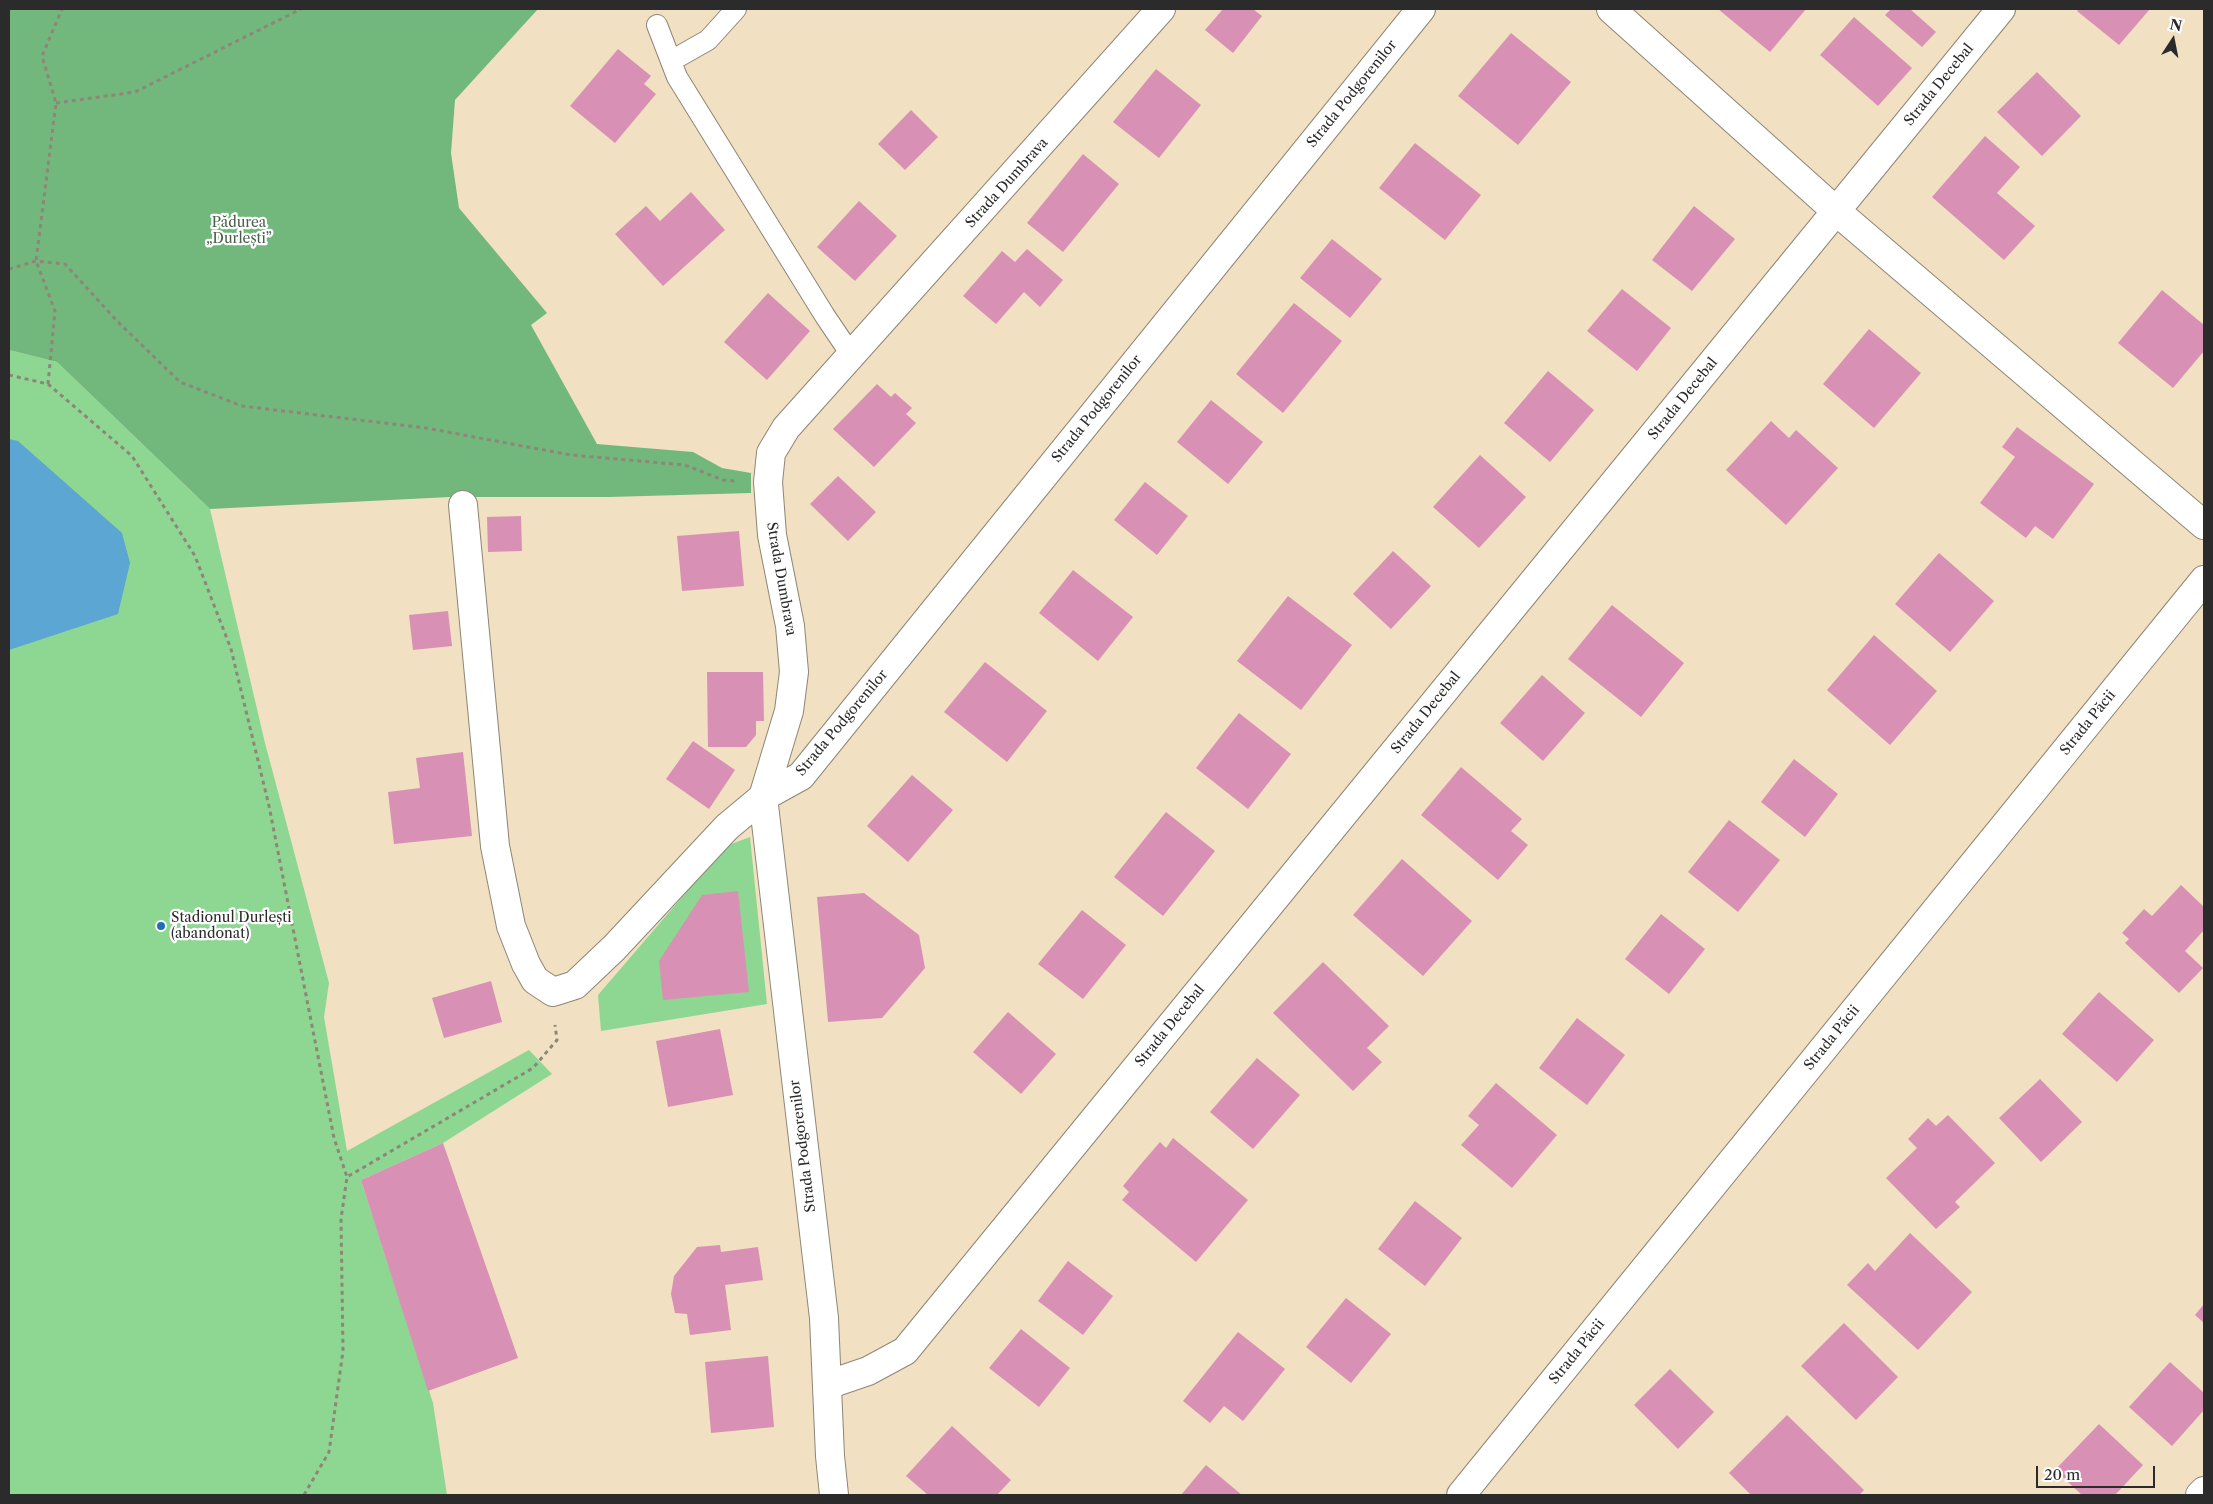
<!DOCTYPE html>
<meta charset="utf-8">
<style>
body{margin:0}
#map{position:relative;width:2213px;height:1504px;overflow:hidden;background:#f1e0c1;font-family:"Libre Caslon Text",serif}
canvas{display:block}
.frame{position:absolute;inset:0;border:10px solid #2b2b2b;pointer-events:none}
.north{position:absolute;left:2148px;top:15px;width:50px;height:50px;-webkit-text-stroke:4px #fff;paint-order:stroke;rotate:11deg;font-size:14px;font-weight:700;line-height:20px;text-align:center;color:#2b2b2b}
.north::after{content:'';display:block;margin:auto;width:18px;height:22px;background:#2b2b2b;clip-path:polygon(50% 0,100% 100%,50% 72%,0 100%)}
.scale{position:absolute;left:2036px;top:1466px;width:119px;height:22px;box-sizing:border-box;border:2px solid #2b2b2b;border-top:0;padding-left:6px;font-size:15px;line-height:18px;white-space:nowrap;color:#2b2b2b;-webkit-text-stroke:4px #fff;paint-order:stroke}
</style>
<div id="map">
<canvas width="2213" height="1504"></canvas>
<div class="frame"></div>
<div class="north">N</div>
<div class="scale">20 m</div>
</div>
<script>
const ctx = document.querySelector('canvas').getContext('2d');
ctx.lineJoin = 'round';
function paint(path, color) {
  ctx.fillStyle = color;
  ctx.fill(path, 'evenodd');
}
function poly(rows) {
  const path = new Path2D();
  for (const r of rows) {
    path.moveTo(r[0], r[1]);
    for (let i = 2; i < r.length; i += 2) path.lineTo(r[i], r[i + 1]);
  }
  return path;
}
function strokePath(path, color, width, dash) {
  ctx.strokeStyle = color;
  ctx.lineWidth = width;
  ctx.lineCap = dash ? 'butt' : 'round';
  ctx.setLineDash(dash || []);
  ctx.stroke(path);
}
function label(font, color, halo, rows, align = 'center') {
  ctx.font = font + ' "Libre Caslon Text",serif';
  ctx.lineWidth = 4.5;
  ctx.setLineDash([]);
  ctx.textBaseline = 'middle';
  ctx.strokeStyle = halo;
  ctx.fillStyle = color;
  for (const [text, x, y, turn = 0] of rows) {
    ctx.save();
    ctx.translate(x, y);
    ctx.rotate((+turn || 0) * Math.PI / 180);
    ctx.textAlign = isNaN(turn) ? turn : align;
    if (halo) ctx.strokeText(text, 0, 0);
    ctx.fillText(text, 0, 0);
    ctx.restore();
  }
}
const green = poly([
 [9,350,57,362,210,509,265,743,329,983,324,1017,347,1151,529,1050,552,1074,443,1143,361,1180,433,1403,447,1495,9,1495],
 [750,837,767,1004,601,1031,598,995,726,846]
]);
const forest = poly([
 [9,9,538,9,455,100,451,153,459,208,547,313,531,325,597,444,693,452,722,468,751,473,751,493,609,497,450,497,210,509,57,362,9,350]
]);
const water = poly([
 [9,439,18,441,122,533,130,563,118,614,9,650]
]);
const building = poly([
 [1223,9,1253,9,1262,16,1233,53,1205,30],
 [1718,9,1806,9,1770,52],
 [1891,9,1910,9,1936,32,1922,47,1885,15],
 [2079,9,2150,9,2119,45,2077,11],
 [1854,17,1912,68,1878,106,1820,55],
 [1511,33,1571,82,1518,145,1458,96],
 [618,49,651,76,644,84,656,94,615,143,570,106],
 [1156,69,1201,105,1159,158,1113,122],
 [2037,72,2081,116,2042,156,1997,112],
 [911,110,938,137,905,170,878,144],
 [1985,136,2020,167,1997,193,2035,226,2004,260,1932,197],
 [1415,143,1481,195,1445,240,1379,188],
 [1083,154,1119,184,1063,252,1027,223],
 [691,192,725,230,663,286,615,234,646,206,660,221],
 [859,201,897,236,855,281,817,247],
 [1694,206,1735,239,1692,291,1652,260],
 [1332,239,1382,279,1350,318,1300,278],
 [1027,249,1063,280,1040,307,1024,292,996,324,963,296,1002,251,1015,262],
 [1622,289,1671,328,1637,371,1587,331],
 [2162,290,2204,325,2204,351,2173,388,2118,343],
 [768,293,810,331,767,380,724,342],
 [1294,303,1342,341,1283,413,1236,374],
 [1869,329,1921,373,1874,428,1823,384],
 [1548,371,1594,410,1550,462,1504,423],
 [877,384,891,397,895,393,912,408,906,414,916,423,874,467,833,429],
 [1211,400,1263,442,1228,484,1177,442],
 [1771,421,1789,438,1796,430,1838,468,1786,525,1726,470],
 [2017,427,2094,484,2053,539,2035,526,2026,538,1980,503,2015,457,2002,447],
 [1480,455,1526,497,1479,548,1433,507],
 [838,476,876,512,848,541,810,504],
 [1145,482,1188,516,1157,555,1114,520],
 [521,516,522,551,488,552,487,517],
 [739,531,744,586,682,591,677,536],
 [1393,551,1431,586,1391,629,1353,594],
 [1939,553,1994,601,1950,652,1895,604],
 [1073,570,1133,617,1098,661,1039,613],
 [1288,596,1352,645,1301,710,1237,661],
 [1612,605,1684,663,1641,717,1568,659],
 [448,611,452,646,413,650,409,615],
 [1874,635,1937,691,1890,745,1827,690],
 [985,662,1047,711,1007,762,944,712],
 [707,672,763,672,764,721,756,721,756,735,746,747,708,747],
 [1542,675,1585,713,1543,761,1500,723],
 [1239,713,1291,754,1248,809,1196,768],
 [693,741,735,770,709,809,666,779],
 [463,752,472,836,394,844,388,792,420,788,416,758],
 [1794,759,1838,794,1805,837,1761,802],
 [1461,767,1522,819,1511,831,1528,845,1498,880,1421,815],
 [912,775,953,810,908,862,867,826],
 [1166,812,1215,851,1163,916,1114,877],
 [1729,820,1780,860,1738,912,1688,872],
 [1402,859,1472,921,1423,976,1353,915],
 [2181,885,2204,907,2204,930,2185,951,2203,968,2179,993,2125,943,2129,939,2122,933,2144,909,2152,916],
 [738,891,749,992,663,1000,659,961,702,895],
 [864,893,919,935,925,968,882,1018,828,1022,817,897],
 [1082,910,1126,945,1083,999,1038,964],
 [1661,914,1705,949,1669,994,1625,959],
 [1323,962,1389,1026,1367,1048,1382,1062,1353,1091,1273,1013],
 [491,981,502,1022,444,1038,432,998],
 [2099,992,2154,1040,2117,1082,2062,1034],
 [1008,1012,1056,1054,1021,1094,973,1052],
 [1577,1018,1625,1055,1587,1105,1539,1068],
 [720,1029,733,1095,668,1107,656,1041],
 [1257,1058,1300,1095,1253,1149,1210,1112],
 [2040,1079,2082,1122,2041,1162,1999,1118],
 [1496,1083,1557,1135,1512,1188,1461,1145,1479,1125,1468,1116],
 [1948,1115,1995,1163,1955,1202,1960,1207,1936,1229,1886,1178,1917,1148,1908,1139,1928,1118,1936,1126],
 [1173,1138,1248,1200,1196,1262,1122,1200,1129,1192,1123,1186,1141,1164,1160,1142,1166,1148],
 [443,1143,518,1358,428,1391,361,1180],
 [1415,1201,1462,1238,1425,1286,1378,1249],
 [1910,1233,1972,1292,1918,1350,1847,1285,1868,1263,1875,1271],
 [720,1245,721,1252,758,1247,763,1280,725,1285,731,1330,690,1335,687,1314,675,1313,671,1294,674,1276,697,1247],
 [1068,1261,1113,1296,1083,1335,1038,1301],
 [1346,1298,1391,1334,1351,1383,1306,1347],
 [2204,1304,2204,1323,2195,1315],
 [1844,1323,1898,1377,1856,1420,1801,1366],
 [1021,1329,1070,1368,1039,1407,989,1368],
 [1238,1332,1285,1369,1243,1421,1224,1406,1210,1423,1183,1401],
 [768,1356,774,1427,711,1433,705,1362],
 [2170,1362,2204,1393,2204,1410,2172,1446,2129,1407],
 [1670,1369,1714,1412,1678,1449,1634,1405],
 [1787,1415,1864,1490,1859,1495,1751,1495,1729,1473],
 [2099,1424,2143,1465,2115,1495,2082,1495,2055,1470],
 [952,1426,1011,1480,997,1495,928,1495,906,1476],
 [1206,1465,1242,1495,1181,1495]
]);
const path = poly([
 [56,103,135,92,301,9],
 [9,269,36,261,65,264,117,321,180,382,242,406,426,428,571,455,685,465,723,480,735,481],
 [9,375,48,384,132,456,195,556,231,649,269,806,334,1138,347,1177],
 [48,384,55,311,36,261,56,103,42,56,62,9],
 [304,1495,329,1452,343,1351,341,1219,347,1177,533,1068,557,1040,555,1025]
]);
const service = poly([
 [657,25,677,77,825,316,852,356],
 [671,61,708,40,736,9]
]);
const minor = poly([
 [1611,9,1836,211,2204,525],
 [463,505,495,846,511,926,526,964,535,980,553,992,575,985,614,948,727,827,763,797,801,776,1421,9],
 [827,1385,868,1371,905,1351,2001,9],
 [834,1495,830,1456,824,1318,763,797,789,711,794,672,790,626,772,535,768,482,771,453,786,428,1161,9],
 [1461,1495,2204,580],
 [2200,1495,2204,1491]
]);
const markers = [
 [161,926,5,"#1f6fb2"]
];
const streetNames = [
 ["Strada Decebal",1939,85,-51],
 ["Strada Podgorenilor",1352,94,-51],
 ["Strada Dumbrava",1007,183,-48],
 ["Strada Decebal",1683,399,-51],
 ["Strada Podgorenilor",1097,409,-51],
 ["Strada Dumbrava",781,579,80],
 ["Strada Decebal",1426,713,-51],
 ["Strada Podgorenilor",842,723,-50],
 ["Strada Păcii",2088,723,-51],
 ["Strada Decebal",1170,1026,-51],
 ["Strada Păcii",1832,1038,-51],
 ["Strada Podgorenilor",803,1146,-97],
 ["Strada Păcii",1577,1352,-51]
];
const parkNames = [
 ["Pădurea",239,223],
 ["„Durlești”",239,239]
];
const poiNames = [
 ["Stadionul Durlești",171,918],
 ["(abandonat)",171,934]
];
paint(green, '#8dd793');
paint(forest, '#72b87d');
paint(water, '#5ba6d3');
paint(building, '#d891b4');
strokePath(service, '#8e8676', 22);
strokePath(minor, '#8e8676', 30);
strokePath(path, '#8e8676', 3, [4, 4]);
strokePath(service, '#fff', 20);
strokePath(minor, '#fff', 28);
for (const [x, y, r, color] of markers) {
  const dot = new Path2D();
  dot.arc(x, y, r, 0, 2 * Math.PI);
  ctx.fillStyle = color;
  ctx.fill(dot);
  strokePath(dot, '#fff', 2);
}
label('14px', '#2b2b2b', '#fff', streetNames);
label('14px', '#485f4a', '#fff', parkNames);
label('14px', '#2b2b2b', '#fff', poiNames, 'left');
</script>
